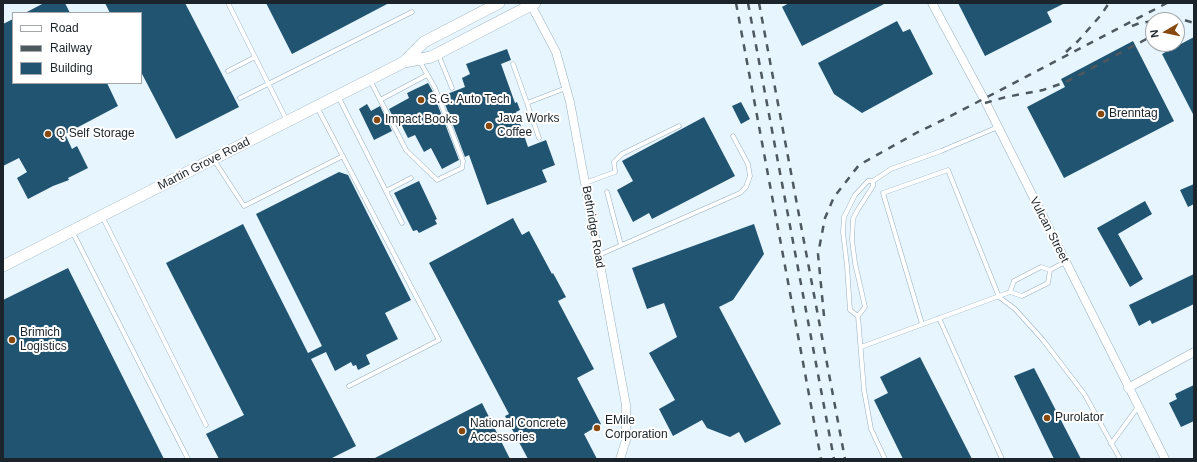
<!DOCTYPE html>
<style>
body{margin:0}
#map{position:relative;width:1197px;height:462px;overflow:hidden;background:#e6f5fe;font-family:Arial,sans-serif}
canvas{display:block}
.frame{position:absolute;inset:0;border:4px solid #1b242a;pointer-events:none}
.legend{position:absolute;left:12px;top:12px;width:130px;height:72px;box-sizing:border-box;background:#fff;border:1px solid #a4a7aa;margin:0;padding:5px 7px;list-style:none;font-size:12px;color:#1b242a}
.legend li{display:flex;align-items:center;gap:8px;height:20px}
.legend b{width:20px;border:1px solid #a4a7aa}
.north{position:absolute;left:1145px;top:12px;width:40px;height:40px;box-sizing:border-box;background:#fff;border:1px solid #a4a7aa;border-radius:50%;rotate:261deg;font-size:11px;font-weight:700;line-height:16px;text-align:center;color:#1b242a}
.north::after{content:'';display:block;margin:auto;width:14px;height:18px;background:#88490f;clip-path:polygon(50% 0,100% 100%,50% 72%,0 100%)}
</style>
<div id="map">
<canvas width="1197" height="462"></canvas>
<div class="frame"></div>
<ul class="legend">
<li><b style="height:5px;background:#fff"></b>Road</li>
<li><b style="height:5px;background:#4e595f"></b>Railway</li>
<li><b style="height:11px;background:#205471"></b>Building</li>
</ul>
<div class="north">N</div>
</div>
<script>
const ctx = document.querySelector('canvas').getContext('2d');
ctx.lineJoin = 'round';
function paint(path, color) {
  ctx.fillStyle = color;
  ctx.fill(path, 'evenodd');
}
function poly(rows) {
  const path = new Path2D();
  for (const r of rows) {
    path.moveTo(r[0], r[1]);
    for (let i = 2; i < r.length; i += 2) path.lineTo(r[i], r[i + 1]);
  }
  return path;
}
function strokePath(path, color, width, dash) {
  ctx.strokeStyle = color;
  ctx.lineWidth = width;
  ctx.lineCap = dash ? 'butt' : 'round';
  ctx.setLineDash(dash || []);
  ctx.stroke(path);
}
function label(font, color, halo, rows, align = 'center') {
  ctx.font = font + ' Arial,sans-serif';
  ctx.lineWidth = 4;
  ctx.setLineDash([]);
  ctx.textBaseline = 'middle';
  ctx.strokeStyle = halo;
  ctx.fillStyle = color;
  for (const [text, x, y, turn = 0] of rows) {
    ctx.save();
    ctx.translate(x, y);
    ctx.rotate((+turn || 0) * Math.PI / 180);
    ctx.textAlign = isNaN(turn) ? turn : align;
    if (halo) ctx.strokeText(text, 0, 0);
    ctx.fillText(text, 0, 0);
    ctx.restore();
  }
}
const building = poly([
 [44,3,65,3,70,13,25,13],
 [105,3,185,3,239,107,176,139,141,72,141,13,110,13],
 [266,3,389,3,292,54],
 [789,3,886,3,802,46,782,7],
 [958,3,1065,3,1047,12,1052,22,985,56],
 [13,19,13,83,107,83,118,106,65,134,72,149,77,146,88,168,68,178,69,180,53,186,28,199,17,178,27,172,19,158,3,166,3,24],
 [897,21,903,32,910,29,933,74,862,113,834,94,818,63],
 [1194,37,1194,116,1162,54],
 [1133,41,1174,121,1064,178,1027,107,1065,87,1061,79],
 [507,49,511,60,501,64,515,103,517,102,520,110,516,112,528,147,546,140,555,165,542,170,547,182,487,205,469,155,465,157,442,96,465,87,462,78,470,74,466,64],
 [428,83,432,90,459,160,442,169,431,148,424,152,415,135,408,138,402,126,398,127,389,109,409,98,407,93],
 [741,102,750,119,741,124,732,106],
 [367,104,371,111,380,106,392,131,374,140,359,109],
 [704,117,735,176,652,219,649,213,633,222,617,190,633,181,622,161],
 [339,172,348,175,411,300,385,313,398,339,366,355,370,364,358,370,356,365,353,366,351,362,335,371,326,352,311,359,356,446,330,459,219,459,206,434,244,415,166,263,243,224,308,353,322,346,256,214],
 [419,181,437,219,435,220,437,224,419,233,417,230,413,231,394,193],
 [1194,184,1194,204,1188,207,1180,190],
 [1145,201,1152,214,1118,234,1143,279,1130,287,1097,228],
 [513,218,522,235,529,231,552,274,553,273,566,297,558,301,594,369,577,378,601,424,584,434,597,459,528,459,505,416,509,414,429,263],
 [754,224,764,254,733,300,719,307,781,424,745,443,739,432,730,437,707,428,702,420,673,436,659,409,675,400,649,353,677,337,664,303,647,309,632,268],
 [68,268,164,459,3,459,3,300],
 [1194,274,1194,304,1152,324,1150,320,1139,326,1129,305],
 [920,357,972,459,903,459,874,400,888,393,880,377],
 [1034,368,1081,459,1054,459,1014,376],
 [1194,385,1194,421,1181,427,1169,403,1177,399,1175,394],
 [482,403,510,459,373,459]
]);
const service = poly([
 [228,3,287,121],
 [438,54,452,88],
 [513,64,527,103,566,88],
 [228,71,255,57],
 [370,80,406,150,437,180,462,168,463,161,435,88,419,60],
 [338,96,402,223],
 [240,98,412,12],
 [380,100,427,75],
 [527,103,539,138],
 [317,107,439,340,349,386],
 [214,160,244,206,343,156],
 [868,181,873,181,873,186,857,211,853,219,852,240,855,263,865,307,858,316,850,310,847,266,843,232,844,217,855,195,868,181],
 [873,181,891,169,941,151,998,127],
 [585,183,615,172,614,162,622,154,679,126],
 [386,191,411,178],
 [607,192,621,245],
 [102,216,206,425],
 [72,231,188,459],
 [599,255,740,193,746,187,750,176,748,164,733,136],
 [1050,270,1048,283,1022,296,1010,292,1014,281,1041,267,1050,270,1065,262],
 [858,316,864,390,871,429,885,459],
 [939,318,1002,459],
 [922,324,883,193,948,170,999,297,1015,309,1043,340,1085,395,1120,459],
 [861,347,1010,292],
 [1111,444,1138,407]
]);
const minor = poly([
 [530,3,556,52,570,102,626,405,626,440,620,459],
 [932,3,984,99,1165,459],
 [1128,388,1194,352]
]);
const secondary = poly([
 [404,62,424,42,499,3],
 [3,266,404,62,431,57,535,3]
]);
const rail = poly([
 [736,3,821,459],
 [748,3,834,459],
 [759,3,845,459],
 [1157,20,1184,20,1194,23],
 [1132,26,1140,23,1153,21],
 [1066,52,1078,41,1101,15,1109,3],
 [985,103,1006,97,1043,90,1066,82,1152,36],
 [824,316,818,254,825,218,834,197,859,165,918,132,945,119,1167,3]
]);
const markers = [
 [421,100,4,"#88490f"],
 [1101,114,4,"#88490f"],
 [377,120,4,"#88490f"],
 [489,126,4,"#88490f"],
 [48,134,4,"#88490f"],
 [12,340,4,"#88490f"],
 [1047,418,4,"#88490f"],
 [597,428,4,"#88490f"],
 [462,431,4,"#88490f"]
];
const poiNames = [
 ["S.G. Auto Tech",429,100],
 ["Brenntag",1109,114],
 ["Java Works",497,119],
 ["Coffee",497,133],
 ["Impact Books",385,120],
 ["Q Self Storage",56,134],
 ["Brimich",20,333],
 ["Logistics",20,347],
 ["Purolator",1055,418],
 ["EMile",605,421],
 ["Corporation",605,435],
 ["National Concrete",470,424],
 ["Accessories",470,438]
];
const streetNames = [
 ["Martin Grove Road",204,164,-27],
 ["Bethridge Road",593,227,80],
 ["Vulcan Street",1049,230,63]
];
paint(building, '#205471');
strokePath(service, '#98afbe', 5);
strokePath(minor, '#98afbe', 9);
strokePath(secondary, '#98afbe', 12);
strokePath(service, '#fff', 4);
strokePath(minor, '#fff', 8);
strokePath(secondary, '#fff', 11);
strokePath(rail, '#4e595f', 2.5, [7, 7]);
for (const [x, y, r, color] of markers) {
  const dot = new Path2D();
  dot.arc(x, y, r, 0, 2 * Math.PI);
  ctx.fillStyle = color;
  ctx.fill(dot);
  strokePath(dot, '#fff', 1.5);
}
label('12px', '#1b242a', '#fff', poiNames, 'left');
label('12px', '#1b242a', '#fff', streetNames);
</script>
